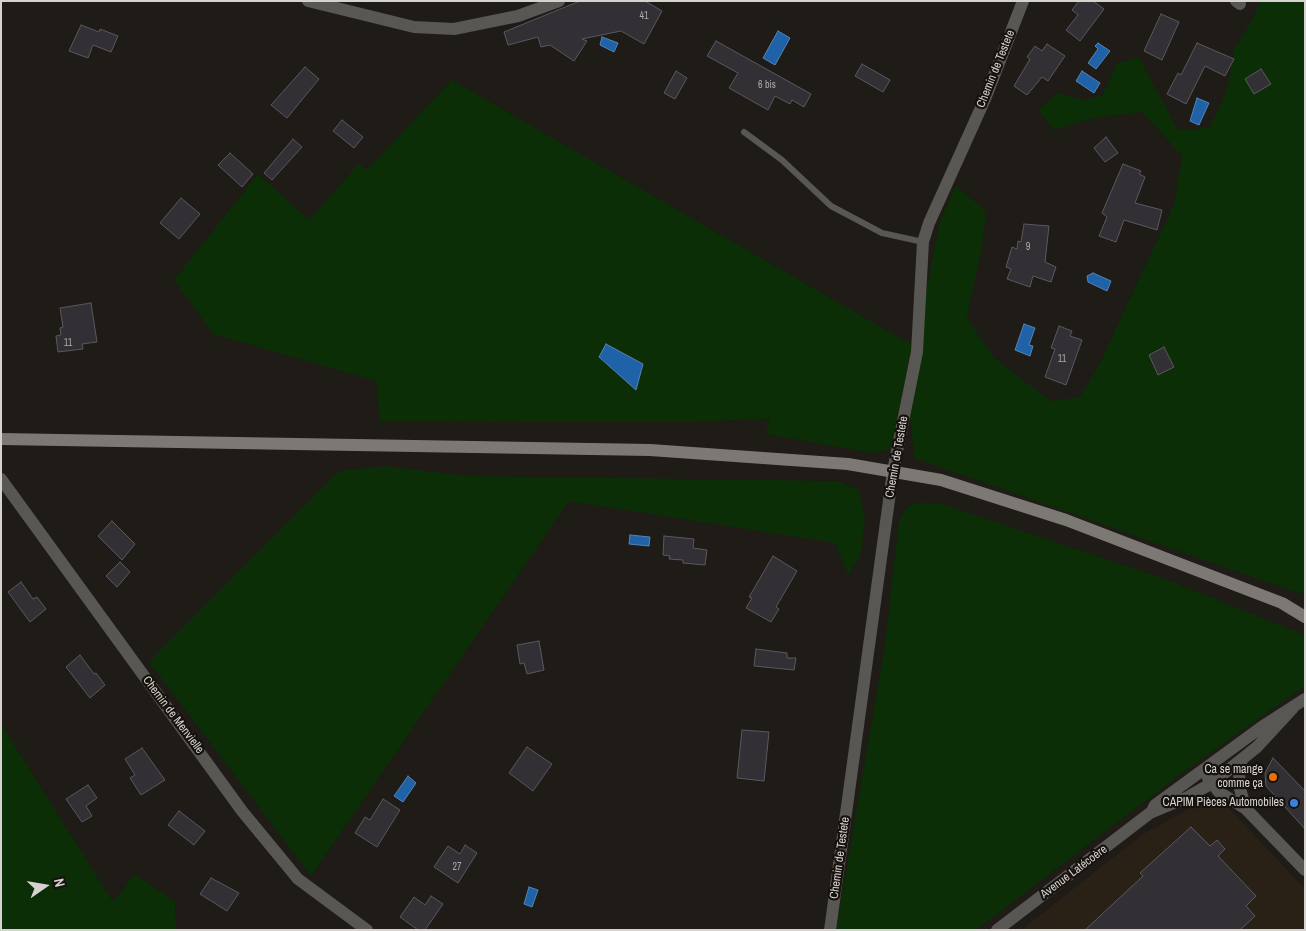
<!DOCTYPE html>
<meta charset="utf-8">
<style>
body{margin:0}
#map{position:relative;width:1306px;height:931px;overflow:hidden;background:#1f1b16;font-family:"Archivo Narrow",sans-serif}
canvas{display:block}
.frame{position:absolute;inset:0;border:2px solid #d6d2cf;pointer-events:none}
.north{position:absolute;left:20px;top:861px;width:50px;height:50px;-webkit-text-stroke:4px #16120d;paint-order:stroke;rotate:77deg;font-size:14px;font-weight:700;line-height:20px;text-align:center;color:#d6d2cf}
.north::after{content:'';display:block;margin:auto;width:18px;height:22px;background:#d6d2cf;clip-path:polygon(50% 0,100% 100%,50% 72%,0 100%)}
</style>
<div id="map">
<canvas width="1306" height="931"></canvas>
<div class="frame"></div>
<div class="north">N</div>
</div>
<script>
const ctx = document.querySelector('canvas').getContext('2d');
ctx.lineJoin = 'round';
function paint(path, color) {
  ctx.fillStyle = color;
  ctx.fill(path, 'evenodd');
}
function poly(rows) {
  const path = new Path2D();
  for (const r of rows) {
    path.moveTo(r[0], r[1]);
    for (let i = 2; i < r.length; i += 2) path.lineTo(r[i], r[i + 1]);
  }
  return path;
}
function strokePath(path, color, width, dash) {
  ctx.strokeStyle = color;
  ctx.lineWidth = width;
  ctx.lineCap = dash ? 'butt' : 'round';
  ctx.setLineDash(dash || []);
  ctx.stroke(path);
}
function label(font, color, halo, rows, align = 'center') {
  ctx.font = font + ' "Archivo Narrow",sans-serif';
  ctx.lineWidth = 4.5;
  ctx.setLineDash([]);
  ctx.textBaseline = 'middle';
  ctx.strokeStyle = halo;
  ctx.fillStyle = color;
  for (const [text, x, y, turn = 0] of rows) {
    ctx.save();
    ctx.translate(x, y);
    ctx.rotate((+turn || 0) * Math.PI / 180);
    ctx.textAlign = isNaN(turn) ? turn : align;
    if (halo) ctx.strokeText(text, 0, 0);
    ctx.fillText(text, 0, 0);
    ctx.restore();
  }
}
const built = poly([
 [1202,802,1227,806,1305,889,1305,930,1021,930,1143,834]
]);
const green = poly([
 [1260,1,1305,1,1305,592,1301,594,914,458,908,389,939,224,956,185,986,212,982,246,967,318,995,359,1051,401,1080,397,1101,361,1174,204,1182,156,1142,112,1094,118,1053,130,1039,110,1057,93,1082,100,1102,96,1117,63,1139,57,1178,130,1209,128,1227,91,1234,50,1253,18],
 [452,80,912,345,891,449,873,453,765,434,770,419,675,422,380,421,376,381,213,334,174,280,258,174,309,220,359,163,367,170],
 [606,344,626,355,636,390,599,357],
 [384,466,469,476,839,481,859,490,865,522,860,556,848,575,835,543,569,501,311,876,149,662,339,471],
 [919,502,945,505,1168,580,1302,634,1305,636,1305,686,1190,767,976,930,836,930,885,644,899,521,907,507],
 [1,724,113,902,135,874,175,902,176,930,1,930]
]);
const water = poly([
 [778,31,790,38,775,65,763,58,778,31],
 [602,37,618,43,614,52,600,45,602,37],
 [1098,43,1110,51,1096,69,1088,63,1098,49,1095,46,1098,43],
 [1082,71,1100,83,1094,93,1076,81,1082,71],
 [1197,98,1209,103,1199,125,1190,121,1197,98],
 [1093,273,1111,281,1107,291,1088,282,1087,276,1093,273],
 [1024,324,1035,328,1029,345,1033,346,1030,356,1015,350,1024,324],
 [606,344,643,364,636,390,599,357,606,344],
 [630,535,650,537,649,546,629,544,630,535],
 [408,776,416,783,403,802,394,796,408,776],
 [529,887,538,890,532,907,524,904,529,887]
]);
const building = poly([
 [580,1,645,1,662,11,644,44,621,31,582,39,587,41,574,61,550,45,541,47,538,37,508,45,504,32,580,1],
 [1079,1,1093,1,1104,9,1080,41,1066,30,1078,15,1072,10,1079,1],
 [1161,14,1179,22,1162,60,1144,51,1161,14],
 [81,25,99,32,100,29,118,36,111,52,93,45,88,58,69,51,81,25],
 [716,41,811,94,804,107,792,100,790,104,775,96,768,110,729,88,738,73,707,56,716,41],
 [1197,43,1234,59,1225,76,1205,66,1186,104,1167,94,1178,73,1181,75,1197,43],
 [1047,44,1065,56,1048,81,1042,77,1027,95,1014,86,1030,59,1027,57,1035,46,1042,51,1047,44],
 [862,64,890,80,883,92,855,76,862,64],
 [305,67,319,79,287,118,271,105,305,67],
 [1261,69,1271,84,1254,94,1245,79,1261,69],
 [676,71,687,78,675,99,664,93,676,71],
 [342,120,363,137,354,148,333,131,342,120],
 [1106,137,1118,153,1105,162,1094,148,1106,137],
 [293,139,302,147,272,180,264,173,293,139],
 [230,153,253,174,242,187,218,165,230,153],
 [1123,164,1141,171,1139,174,1145,177,1135,203,1162,210,1157,230,1124,220,1116,242,1099,236,1107,217,1102,213,1123,164],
 [181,198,200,214,179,239,160,223,181,198],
 [1024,224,1049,226,1045,262,1056,267,1051,282,1033,276,1030,287,1007,279,1011,269,1006,267,1012,247,1017,249,1018,241,1021,242,1024,224],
 [91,303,97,342,82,344,83,349,58,352,56,336,61,335,60,328,63,327,60,308,91,303],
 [1059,326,1072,331,1070,336,1082,340,1066,385,1045,377,1055,349,1051,348,1059,326],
 [1164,347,1174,367,1158,375,1149,355,1164,347],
 [112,521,135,544,122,560,98,536,112,521],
 [664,536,694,539,693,548,707,550,705,565,683,563,683,560,669,559,670,556,663,555,664,536],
 [773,556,797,571,776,607,779,609,771,622,746,608,752,598,749,597,773,556],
 [120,562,130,572,117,587,106,576,120,562],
 [21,582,33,599,37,597,46,609,30,622,8,592,21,582],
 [539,641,544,670,527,674,524,663,520,664,517,645,539,641],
 [756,649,787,653,787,658,796,658,794,670,754,666,756,649],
 [80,655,94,674,96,673,105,685,90,698,66,667,80,655],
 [742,730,769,732,764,781,737,778,742,730],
 [527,747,552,764,533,791,509,773,527,747],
 [142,748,165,780,141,795,130,778,135,775,125,759,142,748],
 [1273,758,1305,791,1305,829,1266,786,1265,773,1273,758],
 [88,785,97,798,86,806,92,816,82,822,66,799,88,785],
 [383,799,400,810,377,847,355,833,365,817,370,820,383,799],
 [179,811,205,831,194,845,168,825,179,811],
 [1191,827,1210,846,1217,840,1225,849,1218,856,1256,896,1246,906,1255,916,1240,930,1085,930,1143,876,1140,873,1191,827],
 [465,845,477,853,458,883,434,867,448,846,460,854,465,845],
 [211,878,239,893,227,911,200,894,211,878],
 [431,896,443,904,425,930,418,930,400,917,414,897,425,905,431,896]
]);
const service = poly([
 [744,132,782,160,831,206,882,233,923,242]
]);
const minor = poly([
 [1236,1,1240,4],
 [1,479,242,811,298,879,367,930],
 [1242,759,1239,778,1240,789,1246,809],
 [1208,778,1219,792,1246,809,1305,870],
 [1153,809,1155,805,1263,726,1305,699],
 [830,930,893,471,917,352,923,242,929,223,985,99,1023,1],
 [997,930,1150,813,1188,797,1212,783,1257,747,1293,708]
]);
const tertiary = poly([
 [308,1,414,27,454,29,518,16,559,1]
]);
const secondary = poly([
 [1,439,650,450,848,464,941,480,1066,520,1282,603,1305,617]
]);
const markers = [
 [1273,777,5,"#e8710a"],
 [1294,803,5,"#3f7fe0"]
];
const numberNames = [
 ["41",644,16],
 ["6 bis",767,85],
 ["9",1028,247],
 ["11",68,343],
 ["11",1062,359],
 ["27",457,867]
];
const streetNames = [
 ["Chemin de Testete",996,69,-68],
 ["Chemin de Testete",897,457,-80],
 ["Chemin de Menvielle",173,715,53],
 ["Chemin de Testete",840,858,-82],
 ["Avenue Latécoère",1074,872,-37]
];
const poiNames = [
 ["Ca se mange",1263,770],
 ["comme ça",1263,784],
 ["CAPIM Pièces Automobiles",1284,803]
];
paint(built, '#292016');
paint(green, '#0b2e06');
paint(water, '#1f62a7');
strokePath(water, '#5684b3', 1);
paint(building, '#322f35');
strokePath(building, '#5b585f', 1);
strokePath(service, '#595754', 6);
strokePath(minor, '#595754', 12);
strokePath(tertiary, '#595754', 12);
strokePath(secondary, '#7c7974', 12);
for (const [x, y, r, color] of markers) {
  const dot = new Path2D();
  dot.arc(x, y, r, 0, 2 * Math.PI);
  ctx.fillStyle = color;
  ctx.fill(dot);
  strokePath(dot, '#16120d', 2);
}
label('10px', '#ada9a8', null, numberNames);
label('12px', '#d6d2cf', '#16120d', streetNames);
label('12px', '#d6d2cf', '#16120d', poiNames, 'right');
</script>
